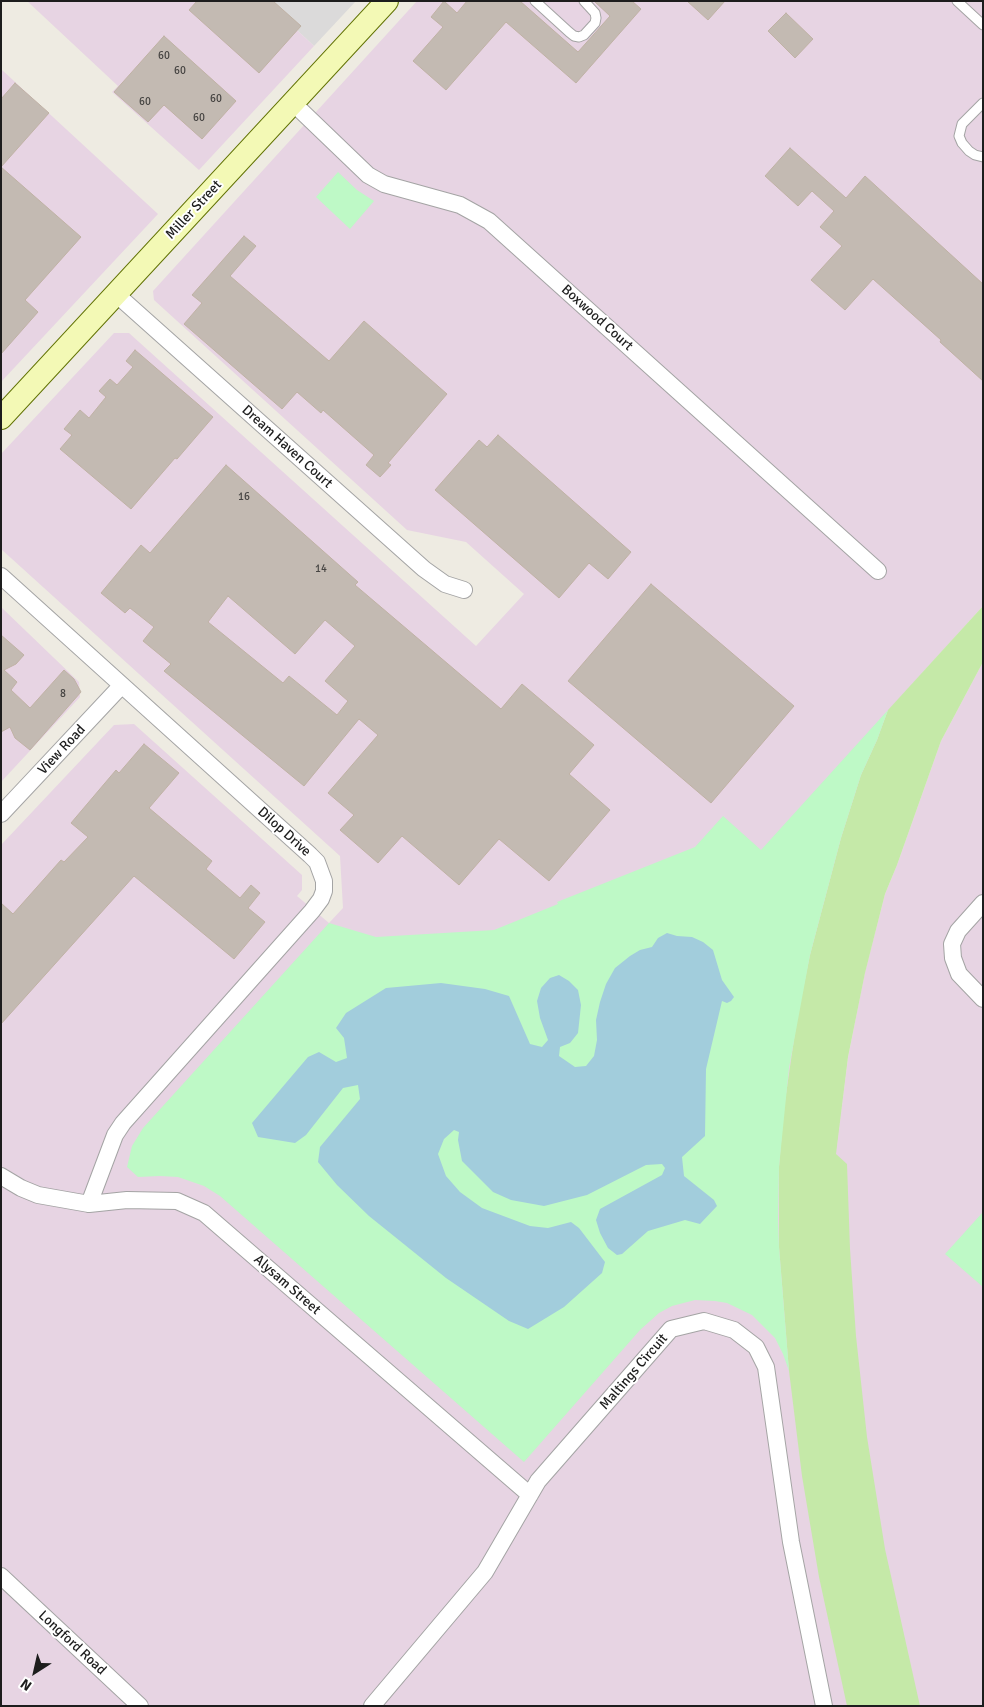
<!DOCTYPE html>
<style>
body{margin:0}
#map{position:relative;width:984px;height:1707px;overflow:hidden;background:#eeebe2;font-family:Signika,sans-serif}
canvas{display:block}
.frame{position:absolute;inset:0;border:2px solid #1d1d1d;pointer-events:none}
.north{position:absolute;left:10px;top:1647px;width:50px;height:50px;-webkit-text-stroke:4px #fff;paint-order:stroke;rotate:215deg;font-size:14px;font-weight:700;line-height:20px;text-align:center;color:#1d1d1d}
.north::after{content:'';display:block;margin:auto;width:18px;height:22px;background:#1d1d1d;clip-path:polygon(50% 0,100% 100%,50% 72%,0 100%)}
</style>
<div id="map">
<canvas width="984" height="1707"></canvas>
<div class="frame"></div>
<div class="north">N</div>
</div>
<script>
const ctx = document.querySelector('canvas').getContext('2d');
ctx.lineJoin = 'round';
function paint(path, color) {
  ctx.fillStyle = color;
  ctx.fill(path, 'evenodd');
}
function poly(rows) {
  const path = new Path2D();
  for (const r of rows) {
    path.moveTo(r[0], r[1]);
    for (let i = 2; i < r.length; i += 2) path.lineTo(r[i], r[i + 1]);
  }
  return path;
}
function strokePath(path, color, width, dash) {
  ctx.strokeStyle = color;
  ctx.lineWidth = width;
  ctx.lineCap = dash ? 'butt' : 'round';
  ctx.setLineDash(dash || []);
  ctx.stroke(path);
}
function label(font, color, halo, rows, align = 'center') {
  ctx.font = font + ' Signika,sans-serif';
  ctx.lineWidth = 4;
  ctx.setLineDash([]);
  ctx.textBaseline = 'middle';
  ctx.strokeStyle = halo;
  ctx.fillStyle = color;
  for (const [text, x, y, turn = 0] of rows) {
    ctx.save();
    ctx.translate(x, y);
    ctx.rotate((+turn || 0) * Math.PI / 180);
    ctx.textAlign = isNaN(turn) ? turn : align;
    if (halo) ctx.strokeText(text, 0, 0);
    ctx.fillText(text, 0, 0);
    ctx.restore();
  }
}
const residential = poly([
 [266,1,356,1,314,46]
]);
const industrial = poly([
 [27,1,266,1,314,46,199,170,112,92,118,86],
 [417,1,983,1,983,606,889,710,836,1154,848,1057,865,972,885,894,897,865,941,741,983,662,983,1706,1,1706,1,845,114,725,134,724,302,875,302,890,297,896,329,923,343,908,340,856,1,549,1,454,114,333,129,333,476,646,524,594,466,542,407,530,154,300,153,291],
 [1,69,158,214,1,382],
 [1,607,79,682,80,697,1,782]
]);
const grass = poly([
 [983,606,983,662,941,741,897,865,885,894,865,973,848,1057,836,1154,847,1164,850,1249,856,1336,867,1437,885,1549,920,1706,847,1706,819,1577,802,1476,789,1371,779,1247,779,1167,784,1108,797,1019,810,955,841,838,861,775,877,740,888,710]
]);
const park = poly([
 [338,172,357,190,374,201,350,229,316,197],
 [888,710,877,740,861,775,841,838,810,955,789,1068,779,1167,778,1219,779,1247,789,1371,783,1354,775,1338,752,1315,727,1303,715,1301,695,1300,672,1306,659,1313,640,1330,524,1462,220,1196,204,1186,178,1177,160,1176,138,1177,127,1167,132,1146,143,1128,329,923,376,937,494,930,558,904,557,902,695,847,723,816,761,850],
 [983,1212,983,1287,945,1254]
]);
const water = poly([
 [667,933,677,936,692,937,703,942,713,950,722,980,734,997,731,1001,727,1003,722,1001,706,1069,705,1136,682,1157,684,1176,714,1200,717,1206,700,1224,685,1220,648,1231,622,1254,617,1255,608,1248,600,1233,596,1220,600,1209,662,1175,665,1168,662,1164,646,1165,587,1195,544,1206,511,1200,493,1192,462,1161,458,1140,459,1132,454,1130,444,1139,438,1154,446,1176,460,1192,482,1208,530,1226,548,1228,571,1222,579,1228,605,1262,602,1273,564,1307,528,1329,509,1321,446,1278,369,1216,337,1185,318,1162,320,1147,360,1099,358,1085,343,1088,306,1135,295,1143,258,1137,252,1123,308,1057,319,1052,336,1062,347,1058,344,1038,336,1028,346,1013,386,988,441,983,485,989,509,996,530,1044,542,1047,548,1040,540,1018,537,1001,541,988,550,978,559,975,569,981,578,990,581,1005,578,1033,570,1043,560,1047,559,1056,575,1067,586,1066,594,1056,597,1040,596,1020,600,1002,606,984,615,968,630,956,640,950,652,947,658,938]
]);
const building = poly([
 [197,1,273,1,301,26,259,73,189,10,197,1],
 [444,1,457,13,467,1,520,1,578,52,610,16,594,1,632,1,641,9,576,83,506,22,446,90,413,61,443,27,431,17,444,1],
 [687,1,725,1,708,20,687,1],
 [786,13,813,39,795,58,768,31,786,13],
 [164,36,236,101,202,139,164,105,148,122,114,92,164,36],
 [15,83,49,113,1,167,81,237,25,300,38,312,1,354,1,99,15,83],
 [790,148,846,198,865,176,983,284,983,381,940,342,941,340,873,279,845,310,811,280,842,246,820,227,834,211,812,191,798,206,765,176,790,148],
 [244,236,256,246,230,276,329,361,364,321,447,394,388,463,391,465,380,477,366,465,374,455,323,410,321,413,297,392,282,409,184,324,202,303,192,295,244,236],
 [135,350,213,417,177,459,175,458,131,509,60,449,72,435,64,429,80,410,89,418,106,397,99,391,110,379,117,385,133,367,126,361,135,350],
 [498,435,631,552,608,579,589,563,559,598,435,490,479,440,487,447,498,435],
 [226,465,358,582,355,585,501,709,522,684,594,745,569,774,610,810,549,881,499,839,459,885,402,836,378,863,340,830,354,815,328,793,378,735,359,719,304,786,164,671,171,664,143,641,154,627,130,608,125,613,101,593,141,545,150,553,226,465],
 [228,596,295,654,325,620,355,646,325,681,348,701,337,715,289,676,283,683,208,622,228,596],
 [651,584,794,706,711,803,568,681,651,584],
 [1,635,24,655,16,664,4,670,17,682,11,690,30,708,64,670,74,679,81,692,30,750,15,738,10,727,1,732,1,635],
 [144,744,179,773,149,808,212,861,206,869,240,898,251,885,260,893,248,908,265,922,234,959,134,876,1,1024,1,903,13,914,61,860,64,862,88,837,71,823,116,770,119,773,144,744]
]);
const lane = poly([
 [535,1,569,32,574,36,579,37,584,35,595,23,596,18,595,13,584,1],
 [957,1,983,25],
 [983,103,962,124,959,136,962,143,969,151,975,155,983,157]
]);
const street = poly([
 [293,103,368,175,384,184,460,205,489,221,878,571],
 [116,294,424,569,445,584,464,590],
 [1,576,310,855,317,862,324,881,324,891,321,899,312,911,123,1123,115,1135,89,1204],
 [1,814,122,685],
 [983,903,958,931,952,944,953,958,959,974,983,999],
 [1,1176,21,1188,38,1195,89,1204,127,1200,177,1201,204,1213,530,1495],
 [1,1576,140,1706],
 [372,1706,485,1572,538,1481,671,1329,704,1321,734,1330,756,1347,766,1367,791,1542,824,1706]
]);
const secondary = poly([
 [1,418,387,1]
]);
const numberNames = [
 ["60",164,56],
 ["60",180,71],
 ["60",216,99],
 ["60",145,102],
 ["60",199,118],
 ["16",244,497],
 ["14",321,569],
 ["8",63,694]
];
const streetNames = [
 ["Miller Street",194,210,-47],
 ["Boxwood Court",597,318,42],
 ["Dream Haven Court",287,447,42],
 ["View Road",62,750,-47],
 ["Dilop Drive",284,832,42],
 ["Alysam Street",287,1285,41],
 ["Maltings Circuit",634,1372,-49],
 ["Longford Road",72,1643,43]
];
paint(residential, '#dbdada');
paint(industrial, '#e7d4e3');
paint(grass, '#c5e9a8');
paint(park, '#bef9c6');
paint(water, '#a2cddc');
paint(building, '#c3bab2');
strokePath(building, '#c0b2a5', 1);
strokePath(lane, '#a4a4a4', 11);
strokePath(street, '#a4a4a4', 18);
strokePath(secondary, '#627304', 24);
strokePath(lane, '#fff', 9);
strokePath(street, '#fff', 16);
strokePath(secondary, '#f3f9b5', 22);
label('11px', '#464442', null, numberNames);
label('14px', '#1d1d1d', '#fff', streetNames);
</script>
